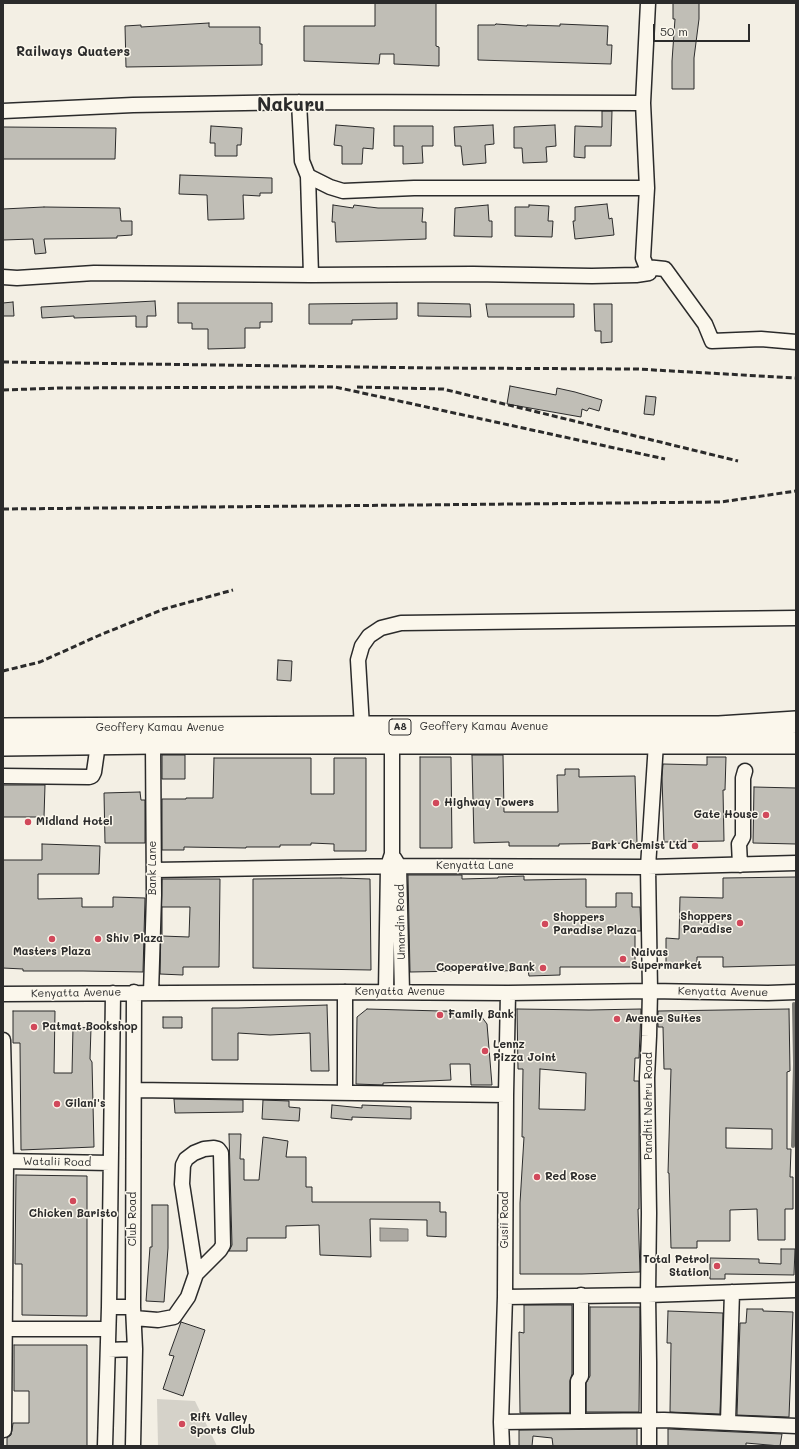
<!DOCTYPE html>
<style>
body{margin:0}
#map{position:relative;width:799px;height:1449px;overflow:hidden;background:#f3efe4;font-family:Mali,sans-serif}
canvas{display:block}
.frame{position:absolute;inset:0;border:4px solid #2b2b2b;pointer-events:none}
.scale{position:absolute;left:653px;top:24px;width:97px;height:18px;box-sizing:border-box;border:2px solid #2b2b2b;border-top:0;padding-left:5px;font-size:12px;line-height:14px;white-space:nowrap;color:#2b2b2b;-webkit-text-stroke:3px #fbf7ec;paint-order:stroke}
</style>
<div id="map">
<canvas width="799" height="1449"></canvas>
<div class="frame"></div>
<div class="scale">50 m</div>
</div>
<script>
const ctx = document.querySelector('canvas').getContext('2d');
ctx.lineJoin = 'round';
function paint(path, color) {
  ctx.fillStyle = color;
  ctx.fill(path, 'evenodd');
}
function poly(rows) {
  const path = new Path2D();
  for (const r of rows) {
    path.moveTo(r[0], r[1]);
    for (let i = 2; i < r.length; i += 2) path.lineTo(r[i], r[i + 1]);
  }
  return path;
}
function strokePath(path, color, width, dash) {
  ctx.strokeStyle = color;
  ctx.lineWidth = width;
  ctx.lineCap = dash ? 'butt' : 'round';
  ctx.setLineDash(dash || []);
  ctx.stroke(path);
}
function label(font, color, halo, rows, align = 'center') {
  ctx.font = font + ' Mali,sans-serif';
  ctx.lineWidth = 3;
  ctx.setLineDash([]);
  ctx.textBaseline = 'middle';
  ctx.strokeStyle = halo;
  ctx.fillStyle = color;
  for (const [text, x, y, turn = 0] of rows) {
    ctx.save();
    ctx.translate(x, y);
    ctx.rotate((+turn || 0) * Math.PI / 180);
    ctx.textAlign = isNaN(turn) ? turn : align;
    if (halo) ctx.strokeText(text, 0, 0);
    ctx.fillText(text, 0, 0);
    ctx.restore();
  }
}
const green = poly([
 [157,1399,195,1401,217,1446,158,1446]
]);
const water = poly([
 [380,1228,408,1229,408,1241,380,1241,380,1228]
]);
const stream = poly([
 [793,1146,795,1064,794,1004]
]);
const building = poly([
 [375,3,436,3,436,46,439,47,439,66,394,64,394,54,380,54,379,64,304,61,304,26,375,26,375,3],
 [673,3,699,3,699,19,694,58,694,89,672,89,672,61,675,19,673,19,673,3],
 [209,23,209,27,260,27,260,44,262,44,262,65,126,67,125,26,141,25,141,27,209,23],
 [496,24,527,26,527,25,560,26,560,24,608,26,607,45,612,45,611,64,478,60,478,25,495,25,496,24],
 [602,111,612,111,611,146,585,146,585,158,574,157,575,126,602,127,602,111],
 [336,125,374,128,373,149,363,148,362,164,342,164,342,146,334,145,336,125],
 [493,125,494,144,485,145,486,163,463,165,461,146,455,146,454,127,493,125],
 [555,125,556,146,546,147,547,162,523,163,522,148,514,148,514,127,555,125],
 [211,126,242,128,241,145,237,145,237,156,215,156,215,143,210,143,211,126],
 [394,126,433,126,433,146,422,146,423,163,403,164,403,146,394,146,394,126],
 [3,127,116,128,115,159,3,159,3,127],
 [180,175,272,178,272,193,260,193,260,196,243,195,244,219,208,220,207,195,179,194,180,175],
 [607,204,609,219,612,218,614,235,575,239,573,221,575,221,575,207,607,204],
 [333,205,353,208,354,205,378,208,423,208,422,222,426,222,426,239,336,242,335,222,332,222,333,205],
 [488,205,489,221,492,221,492,237,454,236,455,208,488,205],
 [529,205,549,206,548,221,553,221,552,237,515,236,515,207,529,207,529,205],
 [44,207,120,208,121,221,132,221,132,235,117,236,117,238,44,239,46,253,35,254,33,239,3,240,3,209,44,207],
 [155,301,156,316,147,316,147,327,136,327,136,316,74,318,74,316,42,318,41,307,155,301],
 [13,302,14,316,3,316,3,303,13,302],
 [178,303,272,303,272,322,260,322,260,328,245,328,245,348,208,349,208,329,192,329,192,323,178,323,178,303],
 [397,303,397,319,352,320,352,324,309,324,309,304,397,303],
 [418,303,470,304,471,317,418,316,418,303],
 [486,304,574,304,574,317,488,317,486,304],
 [594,304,612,304,612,342,601,343,601,331,595,331,594,304],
 [510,386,556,395,557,388,575,392,602,400,599,411,589,408,587,411,582,409,581,417,507,404,510,386],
 [646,396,656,397,654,415,644,414,646,396],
 [278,660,292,661,291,681,277,680,278,660],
 [162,755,185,755,185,779,162,779,162,755],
 [472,755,503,755,504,812,558,812,557,775,565,775,565,769,579,769,579,777,635,776,637,843,559,844,559,846,509,846,509,842,474,843,472,755],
 [420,757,451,757,452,848,420,848,420,757],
 [707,757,726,757,725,790,723,790,724,841,664,842,662,777,663,764,707,765,707,757],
 [214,758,311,758,311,794,334,794,334,758,366,758,366,851,334,851,334,844,311,843,311,845,280,845,280,847,246,847,246,848,184,847,184,850,162,850,162,799,186,799,186,798,213,798,214,758],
 [3,785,45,785,44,817,3,817,3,785],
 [754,787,796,788,796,844,753,843,754,787],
 [140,792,141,800,145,800,145,843,105,843,104,793,140,792],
 [42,844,100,846,99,874,38,874,38,899,82,898,82,907,113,907,113,897,145,898,143,972,83,971,23,971,23,969,3,968,3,860,42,860,42,844],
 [408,875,462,875,462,879,498,878,498,877,524,876,524,880,586,879,586,907,616,907,616,893,632,893,632,907,640,907,641,931,635,931,635,967,560,967,560,975,529,976,528,970,500,971,500,969,464,969,464,971,410,972,408,875],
 [796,877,796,965,723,967,723,957,697,957,697,966,666,965,666,938,679,939,680,897,723,898,723,878,796,877],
 [341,878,370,879,371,970,253,968,253,879,341,878],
 [162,879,220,879,219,967,183,967,183,975,160,974,162,879],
 [162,907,190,907,189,937,162,936,162,907],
 [327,1005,329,1071,311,1071,310,1033,270,1035,238,1033,238,1060,212,1060,212,1008,238,1008,327,1005],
 [367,1009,478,1012,487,1024,492,1085,471,1085,470,1064,450,1064,451,1080,383,1083,383,1085,356,1084,357,1017,367,1009],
 [517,1009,589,1010,641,1009,639,1058,635,1058,634,1081,639,1081,639,1209,638,1209,640,1272,582,1274,520,1274,520,1203,524,1137,522,1137,523,1069,518,1069,517,1009],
 [540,1069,586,1073,585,1110,539,1109,540,1069],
 [789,1009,790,1071,787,1072,787,1149,791,1149,790,1177,793,1177,793,1209,785,1209,785,1240,758,1240,757,1209,730,1210,730,1241,697,1241,697,1248,671,1248,669,1173,668,1173,671,1069,664,1069,663,1027,658,1027,658,1011,789,1009],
 [726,1128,772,1129,772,1149,726,1148,726,1128],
 [13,1011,55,1011,54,1073,72,1073,73,1027,91,1028,90,1059,92,1062,94,1147,21,1150,20,1043,13,1043,13,1011],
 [163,1017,182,1017,182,1028,163,1028,163,1017],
 [174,1099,243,1100,243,1112,175,1113,174,1099],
 [263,1100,289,1101,289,1107,300,1108,299,1121,262,1119,263,1100],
 [332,1105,362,1108,362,1105,411,1107,411,1119,352,1117,352,1120,331,1118,332,1105],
 [229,1134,241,1134,240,1159,244,1159,244,1180,259,1180,263,1137,288,1141,286,1157,306,1157,306,1187,312,1187,312,1202,440,1202,440,1212,446,1212,446,1237,427,1236,427,1220,370,1219,371,1257,320,1255,319,1225,286,1226,286,1238,247,1238,247,1251,229,1251,232,1245,229,1134],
 [16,1175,87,1176,87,1316,22,1315,22,1264,15,1264,16,1175],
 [152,1205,168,1205,168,1248,164,1302,146,1301,150,1247,152,1247,152,1205],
 [781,1249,795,1249,794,1275,725,1274,725,1279,710,1279,710,1258,759,1259,759,1263,781,1264,781,1249],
 [524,1305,572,1305,572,1374,570,1381,570,1413,520,1413,519,1332,524,1333,524,1305],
 [590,1307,640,1307,639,1412,586,1412,586,1383,590,1376,590,1307],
 [747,1309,763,1309,763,1311,793,1312,789,1417,737,1415,740,1323,746,1323,747,1309],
 [668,1311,723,1313,720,1414,670,1412,671,1343,667,1343,668,1311],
 [181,1322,205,1330,183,1396,163,1389,174,1356,169,1355,181,1322],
 [14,1345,87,1345,87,1446,7,1446,7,1438,11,1435,12,1430,13,1423,29,1423,29,1391,14,1391,14,1345],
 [637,1429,637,1446,553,1446,552,1438,533,1436,532,1446,519,1446,519,1430,637,1429],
 [668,1429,782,1434,780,1446,746,1443,746,1446,668,1446,668,1429]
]);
const minor = poly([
 [299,102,302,161,308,176,330,187,343,191,414,188,647,188],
 [3,111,133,105,299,102,643,103],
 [308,176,311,275],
 [646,267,665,269,705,324,712,341,761,339,796,342],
 [3,277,17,278,94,273,311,275,473,274,592,276,636,275,649,273,643,258,647,188,643,103,648,3],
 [362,727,358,660,362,646,369,636,381,628,401,623,796,618],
 [3,776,89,777,92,776,94,772,98,744],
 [394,858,399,866,402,992],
 [740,865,739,844,743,837,743,778,745,771],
 [154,870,399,866,648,867,796,863],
 [386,992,388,866,392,854,392,743],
 [151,993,154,895,153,743],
 [3,994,345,992,508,993,650,991,768,993,796,992],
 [3,1040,6,1161,4,1430],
 [134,1090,506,1095],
 [345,1093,345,992],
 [3,1161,110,1163],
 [505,1297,648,1295,796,1290],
 [109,1307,133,1307],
 [134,1318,158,1320,174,1317,188,1297,196,1274,220,1250,223,1245,221,1153,218,1149,214,1148,204,1149,194,1153,186,1159,183,1165,182,1184,196,1274],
 [3,1329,108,1329],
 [108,1350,135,1349],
 [578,1421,578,1381,581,1376,581,1295],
 [501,1422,664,1420,796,1426],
 [728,1422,732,1292],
 [105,1446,109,1307,113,993],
 [133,1446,135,1349,133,1307,134,992],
 [502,1446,501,1422,505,1297,506,1095,508,993],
 [649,1446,649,1362,648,1295,649,1213,647,1078,649,1036,650,991,648,867,656,743]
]);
const highway = poly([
 [3,729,362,727,719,727,796,722],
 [3,745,153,743,796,743]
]);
const rail = poly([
 [3,362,434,368,637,369,796,378],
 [357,387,443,389,738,461],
 [3,390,59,388,335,387,665,459],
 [3,509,721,502,796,491],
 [3,671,40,662,100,635,164,609,233,590]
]);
const markers = [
 [436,803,4,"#d1495b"],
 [766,815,4,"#d1495b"],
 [28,822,4,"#d1495b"],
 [695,846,4,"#d1495b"],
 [740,923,4,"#d1495b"],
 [545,924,4,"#d1495b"],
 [52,939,4,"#d1495b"],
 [98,939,4,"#d1495b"],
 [623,959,4,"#d1495b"],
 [543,968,4,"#d1495b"],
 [440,1015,4,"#d1495b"],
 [617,1019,4,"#d1495b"],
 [34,1027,4,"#d1495b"],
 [485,1051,4,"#d1495b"],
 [57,1104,4,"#d1495b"],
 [537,1177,4,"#d1495b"],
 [73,1201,4,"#d1495b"],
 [717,1266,4,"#d1495b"],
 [182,1424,4,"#d1495b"]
];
const shields = [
 [400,727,22]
];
const shieldNames = [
 ["A8",400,727]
];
const streetNames = [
 ["Geoffery Kamau Avenue",484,727],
 ["Geoffery Kamau Avenue",160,728],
 ["Kenyatta Lane",475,866],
 ["Bank Lane",153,868,-90],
 ["Umardin Road",401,922,-91],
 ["Kenyatta Avenue",400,992],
 ["Kenyatta Avenue",723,992,1],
 ["Kenyatta Avenue",76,993,-1],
 ["Pandhit Nehru Road",649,1106,-90],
 ["Watalii Road",57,1162,1],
 ["Club Road",133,1219,-90],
 ["Gusii Road",505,1220,-90]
];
const poiNames = [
 ["Highway Towers",444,803],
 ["Gate House",758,815,"right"],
 ["Midland Hotel",36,822],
 ["Bark Chemist Ltd",687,846,"right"],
 ["Shoppers",732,917,"right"],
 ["Paradise",732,930,"right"],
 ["Shoppers",553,918],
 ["Paradise Plaza",553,931],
 ["Shiv Plaza",106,939],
 ["Masters Plaza",52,952,"center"],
 ["Naivas",631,953],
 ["Supermarket",631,966],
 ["Cooperative Bank",535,968,"right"],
 ["Family Bank",448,1015],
 ["Avenue Suites",625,1019],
 ["Patmat Bookshop",42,1027],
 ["Lennz",493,1045],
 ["Pizza Joint",493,1058],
 ["Gilani's",65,1104],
 ["Red Rose",545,1177],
 ["Chicken Baristo",73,1214,"center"],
 ["Total Petrol",709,1260,"right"],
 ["Station",709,1273,"right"],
 ["Rift Valley",190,1418],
 ["Sports Club",190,1431]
];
const quarterNames = [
 ["Railways Quaters",73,52]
];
const townNames = [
 ["Nakuru",291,105]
];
paint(green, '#d5d2c9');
paint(water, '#aca9a2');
strokePath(water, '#787772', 1);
strokePath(stream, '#787772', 4);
paint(building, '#c0beb6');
strokePath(building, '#2b2b2b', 1);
strokePath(minor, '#2b2b2b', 17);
strokePath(highway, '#2b2b2b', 24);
strokePath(minor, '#fbf7ec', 14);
strokePath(highway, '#fbf7ec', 21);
strokePath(rail, '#2b2b2b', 3, [6, 3]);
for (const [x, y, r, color] of markers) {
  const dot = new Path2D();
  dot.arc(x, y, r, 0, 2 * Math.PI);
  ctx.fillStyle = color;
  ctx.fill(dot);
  strokePath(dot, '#fbf7ec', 1.5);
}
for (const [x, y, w] of shields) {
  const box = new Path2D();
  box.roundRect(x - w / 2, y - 8, w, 16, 3);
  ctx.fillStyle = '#fbf7ec';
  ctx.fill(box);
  strokePath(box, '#2b2b2b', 1);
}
label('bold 10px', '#2b2b2b', null, shieldNames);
label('11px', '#2b2b2b', '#fbf7ec', streetNames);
label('bold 11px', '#2b2b2b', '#fbf7ec', poiNames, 'left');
label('bold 13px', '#2b2b2b', '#fbf7ec', quarterNames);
label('bold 19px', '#2b2b2b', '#fbf7ec', townNames);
</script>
